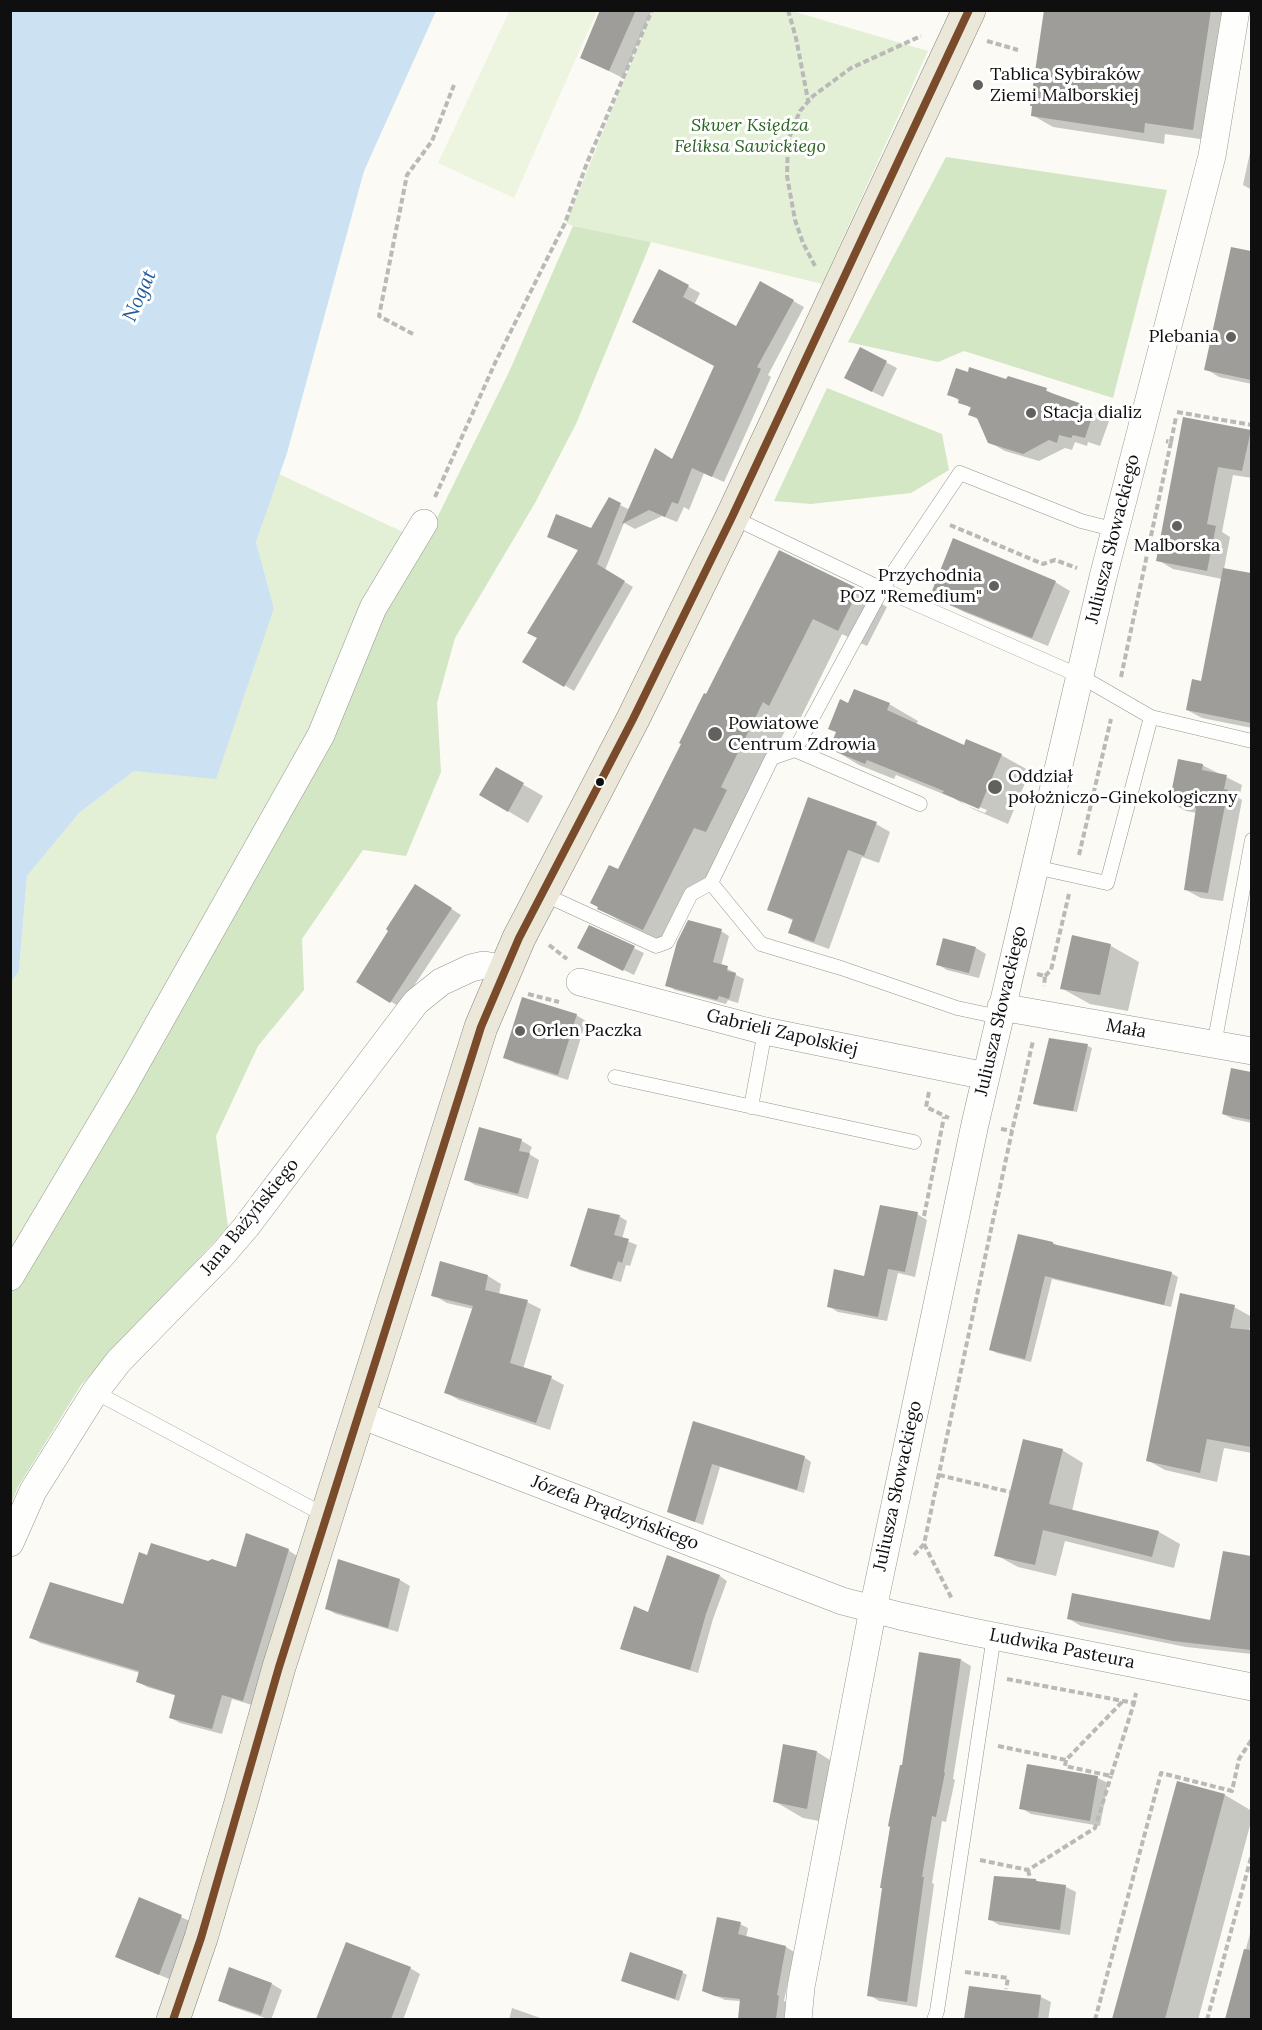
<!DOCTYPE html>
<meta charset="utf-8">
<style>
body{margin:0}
#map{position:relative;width:1262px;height:2030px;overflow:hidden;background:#fbfaf4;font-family:Lora,serif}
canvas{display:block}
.frame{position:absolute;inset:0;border:12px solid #0f0f0f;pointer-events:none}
</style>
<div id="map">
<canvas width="1262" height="2030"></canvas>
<div class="frame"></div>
</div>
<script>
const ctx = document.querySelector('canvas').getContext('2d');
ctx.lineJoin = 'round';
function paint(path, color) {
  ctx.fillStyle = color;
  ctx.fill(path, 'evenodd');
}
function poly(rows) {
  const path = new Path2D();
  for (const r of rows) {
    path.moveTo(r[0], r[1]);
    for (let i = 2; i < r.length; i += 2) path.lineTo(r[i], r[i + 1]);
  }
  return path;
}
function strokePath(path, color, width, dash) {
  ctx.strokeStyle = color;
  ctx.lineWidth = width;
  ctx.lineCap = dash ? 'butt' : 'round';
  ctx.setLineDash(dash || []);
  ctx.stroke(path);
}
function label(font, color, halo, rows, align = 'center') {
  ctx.font = font + ' Lora,serif';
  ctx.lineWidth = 6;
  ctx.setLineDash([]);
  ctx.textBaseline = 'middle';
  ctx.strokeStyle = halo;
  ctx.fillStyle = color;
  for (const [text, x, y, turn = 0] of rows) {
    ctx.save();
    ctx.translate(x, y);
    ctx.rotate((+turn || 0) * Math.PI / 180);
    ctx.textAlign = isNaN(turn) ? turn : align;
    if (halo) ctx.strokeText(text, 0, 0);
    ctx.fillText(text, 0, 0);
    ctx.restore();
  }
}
const green = poly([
 [652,11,792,11,928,51,822,284,651,242,573,226,566,223],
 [279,474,403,532,315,731,11,1264,10,982,19,971,27,876,79,813,134,771,274,608,256,542]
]);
const forest = poly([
 [946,157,1167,190,1113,398,964,351,938,362,848,342],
 [573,226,651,242,576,424,535,503,455,638,437,703,441,772,406,856,363,850,302,939,304,990,258,1046,216,1136,228,1227,81,1385,18,1487,11,1504,11,1289,381,610,431,530,509,372],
 [827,388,942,434,949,470,911,493,811,504,774,501]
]);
const pitch = poly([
 [510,10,597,11,514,198,438,163]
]);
const water = poly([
 [11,10,436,11,364,171,287,453,256,542,274,608,216,779,134,771,79,813,27,876,19,971,11,982]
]);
const shadow = poly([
 [602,10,652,10,623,78,582,58],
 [1046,10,1233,10,1214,141,1165,134,1164,144,1053,127,1032,115],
 [1252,143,1252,190,1243,185],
 [1232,249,1252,253,1252,384,1219,377,1206,369],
 [660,271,700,293,694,305,737,328,761,283,804,307,768,375,771,377,724,482,704,473,689,510,684,507,677,522,662,516,635,529,624,523,605,570,633,587,574,691,525,661,539,637,579,551,558,541,592,529,620,505,628,509,673,460,716,365],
 [860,349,897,368,883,397,855,383],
 [1007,381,1046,390,1060,398,1082,405,1109,421,1100,446,1088,442,1087,446,1075,442,1072,450,1065,448,1039,461,1005,451,989,442,979,420,970,414,972,409,949,394],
 [1184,419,1252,432,1252,478,1233,475,1222,532,1230,537,1224,569,1252,575,1252,728,1202,718,1187,710,1202,682,1222,579,1173,569,1158,560],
 [780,552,859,590,887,607,867,646,842,634,799,721,792,717,748,804,735,848,723,843,672,945,627,925,599,908,619,871],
 [1055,582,1070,591,1048,646,964,612,949,604,950,600,934,591],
 [889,704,918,721,916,725,964,747,1001,755,1030,771,1008,824,973,809,953,798,896,775,894,779,859,765,831,748,849,705],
 [959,799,987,810,985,813,965,805],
 [1202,765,1242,785,1239,798,1242,800,1223,901,1201,898,1186,890,1197,813,1186,811,1170,802],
 [496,769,543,796,528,823,481,795],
 [876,824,890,832,879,863,862,857,829,949,804,940,790,932,794,921,769,909],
 [425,892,461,915,400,1007,358,982,390,930],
 [589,927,644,953,634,975,589,953],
 [721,931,729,936,721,966,736,973,736,975,744,979,738,1003,728,1000,726,1004,675,990,667,985],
 [1073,937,1111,946,1139,962,1128,1011,1090,1004,1061,988],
 [976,948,986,954,979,978,947,970,937,964],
 [576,1015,586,1021,568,1080,515,1063,505,1058],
 [1050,1039,1088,1046,1092,1048,1077,1112,1039,1106,1034,1103],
 [1232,1070,1252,1073,1252,1123,1233,1119,1223,1114],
 [480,1129,522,1141,532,1147,529,1154,539,1160,528,1199,475,1185,465,1179],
 [917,1214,927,1220,915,1277,898,1273,887,1321,838,1312,828,1306,865,1278],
 [619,1216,627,1221,622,1239,637,1245,630,1266,626,1265,621,1282,579,1270,572,1265],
 [1053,1243,1060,1247,1171,1273,1178,1277,1171,1307,1052,1279,1031,1362,997,1353,991,1350],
 [488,1276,501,1284,499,1295,527,1302,541,1309,523,1369,551,1378,564,1385,550,1430,459,1400,445,1392,473,1309,447,1303,433,1295],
 [1234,1307,1252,1317,1234,1402,1252,1405,1252,1453,1224,1448,1217,1482,1165,1470,1147,1460],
 [694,1423,804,1457,811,1462,804,1493,720,1467,703,1525,676,1515],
 [1062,1450,1083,1463,1072,1511,1159,1532,1180,1544,1174,1568,1065,1541,1056,1576,1018,1567,996,1555],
 [288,1550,297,1556,252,1705,232,1699,222,1734,180,1723,171,1718,177,1696,147,1687,138,1682,140,1673,40,1643,31,1637,124,1606,148,1556,208,1563,237,1569],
 [1224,1552,1252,1558,1252,1654,1186,1647,1081,1626,1069,1619,1211,1621],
 [339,1561,400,1580,410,1586,398,1632,336,1614,327,1609],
 [720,1576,727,1581,713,1619,698,1673,630,1652,622,1648,648,1614],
 [961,1660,971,1666,953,1779,955,1780,946,1822,942,1821,932,1883,934,1884,917,2007,879,2001,869,1995],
 [817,1752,845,1769,835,1824,803,1818,774,1801],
 [1098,1778,1108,1783,1100,1826,1031,1814,1021,1808],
 [1178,1783,1225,1795,1252,1811,1252,1818,1198,2020,1114,2020],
 [996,1877,1036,1880,1040,1883,1066,1887,1076,1892,1070,1935,999,1925,989,1919],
 [140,1899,192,1922,169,1979,117,1957],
 [740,1924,748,1928,746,1938,786,1947,794,1952,784,2001,786,2002,784,2020,740,2020,741,2001,725,2000,703,1990],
 [1252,1926,1252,2020,1227,2020],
 [410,1968,420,1974,403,2020,318,2018],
 [682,1972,687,1975,679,2001,627,1983],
 [272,1984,282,1990,271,2020,230,2006,220,2000],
 [970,1987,1041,1997,1051,2002,1048,2020,965,2020],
 [512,2008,546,2020,509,2020]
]);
const building = poly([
 [600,10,636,10,609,71,580,58],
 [1044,10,1211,10,1193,130,1145,123,1144,133,1031,116,1032,106,1030,106],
 [1231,247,1251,251,1251,380,1204,370],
 [659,269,689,285,683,297,736,326,760,281,794,300,757,367,761,369,712,477,692,468,678,504,672,502,665,517,649,510,622,524,655,448,672,459,714,366,632,322],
 [860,347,887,361,872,392,844,378],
 [969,367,1006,379,1008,376,1047,388,1046,391,1082,404,1081,407,1094,411,1085,438,1073,435,1071,438,1059,435,1057,443,1049,440,1023,454,988,443,977,418,968,415,971,407,958,403,959,399,947,395,956,368,968,372],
 [1183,417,1251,430,1242,471,1218,467,1207,524,1216,526,1207,571,1156,561],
 [609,497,621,503,597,564,625,581,564,687,522,662,537,638,527,633,578,550,547,537,556,514,591,528],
 [953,538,1056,581,1032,638,947,604,949,598,932,591],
 [779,550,859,589,838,631,813,619,769,706,763,702,721,787,727,790,706,832,694,828,643,930,597,909,598,907,590,903,609,865,618,869,681,744,679,743,704,693,706,694],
 [1223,568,1251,573,1251,723,1186,710,1192,679,1201,681],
 [854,689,890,703,887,710,964,745,966,739,1002,754,979,809,942,793,944,791,867,760,865,764,829,749,836,732,828,729,840,699,848,703],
 [1178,759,1203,764,1202,770,1227,775,1224,789,1228,790,1208,893,1184,890,1196,808,1169,803],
 [496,767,524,783,508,812,479,795],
 [808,797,877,822,864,856,848,850,814,942,788,933,793,919,767,910],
 [415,884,452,908,390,1003,356,982,388,931,386,929],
 [688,920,722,929,713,962,728,966,727,971,736,973,729,999,719,996,717,1000,665,986,677,942],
 [589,925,635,946,623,971,577,948],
 [1072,935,1111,944,1100,995,1060,989],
 [943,938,976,947,969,973,936,965],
 [522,997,577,1014,558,1075,503,1058],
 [1049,1038,1088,1044,1073,1111,1033,1104],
 [1231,1068,1251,1072,1251,1120,1222,1114],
 [479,1127,522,1139,519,1151,530,1153,518,1194,464,1180],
 [880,1205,918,1212,905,1272,888,1269,878,1317,827,1307,834,1269,864,1276],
 [588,1208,620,1215,614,1235,629,1239,622,1263,618,1261,612,1279,570,1266],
 [1018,1234,1053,1242,1053,1244,1172,1272,1164,1305,1045,1276,1025,1359,989,1350],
 [440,1261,488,1275,485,1290,528,1300,510,1363,552,1376,536,1423,444,1393,473,1306,431,1296],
 [1180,1293,1235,1305,1230,1328,1251,1330,1251,1447,1207,1439,1200,1473,1146,1461],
 [693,1421,805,1456,797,1490,712,1464,695,1522,667,1512],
 [1023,1439,1063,1449,1049,1504,1159,1531,1152,1557,1043,1530,1035,1565,994,1556],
 [246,1533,289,1549,243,1701,222,1695,212,1729,169,1718,175,1695,136,1682,139,1671,29,1638,50,1582,123,1604,139,1552,147,1555,151,1543,208,1561,212,1559,236,1567],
 [1223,1551,1251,1556,1251,1650,1173,1641,1067,1619,1072,1593,1210,1620],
 [667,1555,720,1575,706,1614,690,1670,620,1649,634,1606,648,1612],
 [338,1559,400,1579,388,1628,325,1609],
 [919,1652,961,1659,944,1772,945,1773,936,1817,932,1816,922,1877,924,1877,907,2002,867,1996,882,1888,880,1888,890,1827,888,1826,900,1765,902,1765],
 [783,1744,817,1751,807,1809,773,1802],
 [1027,1764,1098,1776,1090,1821,1019,1809],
 [1177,1781,1225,1794,1165,2019,1112,2019],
 [994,1876,1036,1879,1036,1881,1066,1885,1060,1930,988,1920],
 [139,1897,182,1915,159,1975,115,1957],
 [717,1917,741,1922,738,1934,786,1946,777,1995,779,1996,776,2019,738,2019,740,1999,715,1996,702,1991],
 [346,1942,411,1967,391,2019,316,2019],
 [1244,1949,1251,1950,1251,2019,1225,2019],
 [630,1952,683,1971,675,1999,621,1981],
 [229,1967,272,1983,261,2015,218,2001],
 [969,1986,1041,1995,1038,2019,964,2019]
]);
const path = poly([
 [788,10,796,38,808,100],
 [987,41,1018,50],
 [815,266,803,243,795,220,787,176,788,141,800,111,813,96,851,68,921,36],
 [413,334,379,316,407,175,432,141,454,85],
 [1177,412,1252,425],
 [1171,442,1176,417],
 [435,497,495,363,565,223,587,163,652,10],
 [950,525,1043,564,1055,560,1077,568],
 [1121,677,1171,442,1166,441],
 [1079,855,1111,719],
 [549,945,567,959],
 [1037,974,1045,976,1044,986],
 [1045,976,1051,970,1069,894],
 [528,994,559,1002],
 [929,1092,926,1107,949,1118],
 [1001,1129,1012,1131],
 [924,1216,944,1117],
 [939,1475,1010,1492],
 [924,1544,952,1599],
 [914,1555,924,1544,1012,1131,1033,1041],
 [1007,1679,1134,1703,1136,1693],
 [998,1746,1066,1760,1123,1701],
 [1066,1760,1065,1766,1111,1776,1134,1703],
 [980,1860,1028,1870,1095,1828,1111,1776],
 [1028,1870,1030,1878],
 [965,1972,1008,1978,1006,1989],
 [1095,2020,1161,1773,1232,1791,1239,1759,1252,1739],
 [1207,2020,1252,1854]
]);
const lane = poly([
 [732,517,882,589,1080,676,1151,717,1107,883,1035,867],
 [1151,717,1252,741],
 [795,750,920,804],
 [711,883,761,944,841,968,957,1008,999,1017],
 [541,893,656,946,667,942,691,894,711,883,772,758,795,750,882,589,960,473,1081,521,1116,530],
 [1214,1045,1252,840],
 [615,1077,914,1142],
 [751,1107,765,1031],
 [95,1392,328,1517],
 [934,2020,937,2011,994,1636]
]);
const street = poly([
 [580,982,765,1031,986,1076],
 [1001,1007,1252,1051],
 [10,1277,124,1085,321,735,373,608,424,523],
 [358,1414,842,1601,900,1616,968,1631,1252,1687],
 [10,1543,33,1491,95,1392,118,1362,222,1255,246,1227,416,1002,441,982,471,968,484,965,505,969],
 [798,2020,801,1987,873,1609,975,1124,1103,577,1212,156,1236,10]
]);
const primary = poly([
 [173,2020,201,1938,240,1806,279,1667,481,1027,519,938,633,719,732,517,969,10]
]);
const bus1 = poly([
 [173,2020,201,1938,279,1667,481,1027,519,938,633,719,732,517,969,10]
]);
const markers = [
 [978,85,6,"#62615f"],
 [1231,337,6,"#62615f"],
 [1031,413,6,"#62615f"],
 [1177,526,6,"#62615f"],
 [994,586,6,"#62615f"],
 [715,734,8,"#62615f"],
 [600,782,5,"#0f0f0f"],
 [995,787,8,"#62615f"],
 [520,1031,6,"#62615f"]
];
const poiNames = [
 ["Tablica Sybiraków",990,75],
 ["Ziemi Malborskiej",990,96],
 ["Plebania",1219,337,"right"],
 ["Stacja dializ",1043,413],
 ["Malborska",1177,546,"center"],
 ["Przychodnia",982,576,"right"],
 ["POZ \"Remedium\"",982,597,"right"],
 ["Powiatowe",728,724],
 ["Centrum Zdrowia",728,745],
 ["Oddział",1008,777],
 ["położniczo-Ginekologiczny",1008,798],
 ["Orlen Paczka",532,1031]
];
const parkNames = [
 ["Skwer Księdza",750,126],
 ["Feliksa Sawickiego",750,147]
];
const streetNames = [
 ["Juliusza Słowackiego",1113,539,-76],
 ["Juliusza Słowackiego",1001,1011,-77],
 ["Mała",1126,1029,10],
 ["Gabrieli Zapolskiej",782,1033,13],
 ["Jana Bażyńskiego",250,1217,-51],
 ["Juliusza Słowackiego",898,1486,-78],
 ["Józefa Prądzyńskiego",615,1513,21],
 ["Ludwika Pasteura",1062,1649,11]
];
const waterNames = [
 ["Nogat",140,296,-66]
];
paint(green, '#e3f0d5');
paint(forest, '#d3e7c4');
paint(pitch, '#edf4df');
paint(water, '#cce2f3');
paint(shadow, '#0003');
paint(building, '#9f9d9a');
strokePath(lane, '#959592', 15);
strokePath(street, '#959592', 28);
strokePath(primary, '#83827f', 34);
strokePath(path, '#b9b9b8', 4, [6, 3]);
strokePath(lane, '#fefefd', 14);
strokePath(street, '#fefefd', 27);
strokePath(primary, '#ebe8da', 33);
strokePath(bus1, '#7a4b2a', 8);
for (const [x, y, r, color] of markers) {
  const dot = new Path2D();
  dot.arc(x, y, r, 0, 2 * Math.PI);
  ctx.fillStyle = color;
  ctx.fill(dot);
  strokePath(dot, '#fff', 2);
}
label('18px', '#0f0f0f', '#fff', poiNames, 'left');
label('italic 18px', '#2a6422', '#fff', parkNames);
label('18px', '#0f0f0f', '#fff', streetNames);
label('italic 20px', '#1e5a9b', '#fff', waterNames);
</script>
